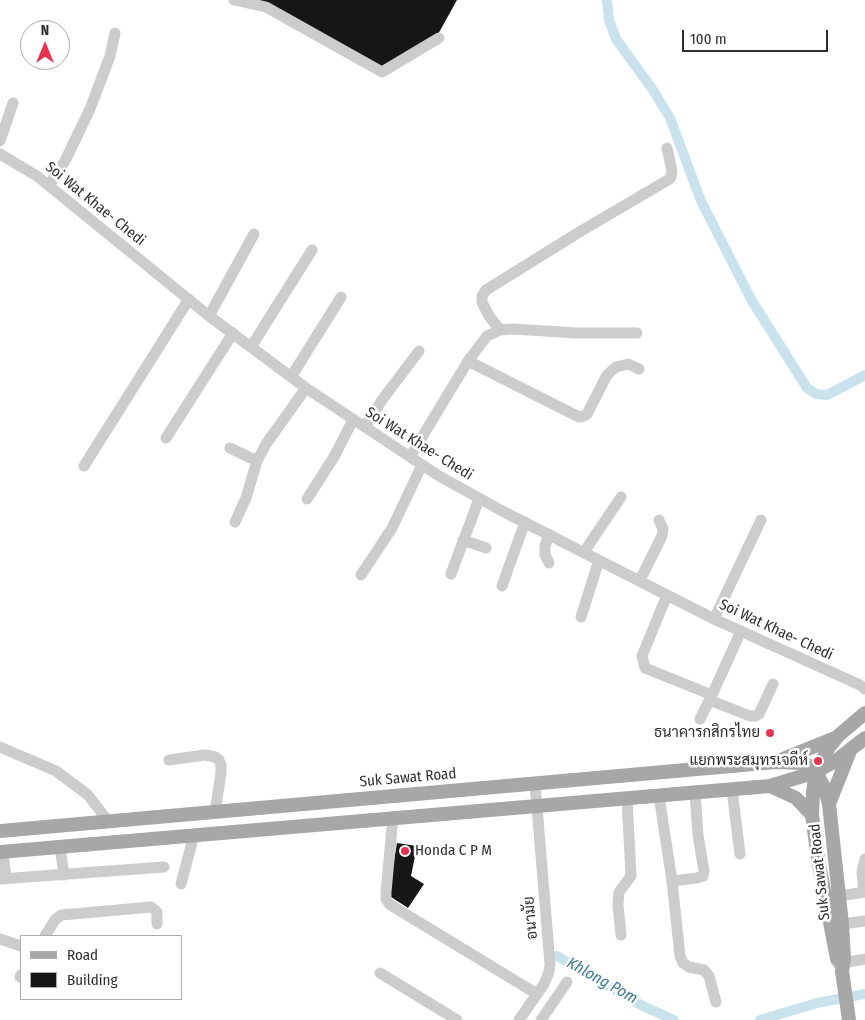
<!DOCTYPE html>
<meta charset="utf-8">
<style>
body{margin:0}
#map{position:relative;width:865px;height:1020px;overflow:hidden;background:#fff;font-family:"Fira Sans Condensed",sans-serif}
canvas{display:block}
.legend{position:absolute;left:20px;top:935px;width:162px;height:65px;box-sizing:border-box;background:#fff;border:1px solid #acacac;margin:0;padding:6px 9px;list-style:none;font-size:15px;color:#2f2f2f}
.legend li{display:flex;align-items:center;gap:10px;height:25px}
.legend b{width:25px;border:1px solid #acacac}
.north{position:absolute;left:20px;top:20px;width:50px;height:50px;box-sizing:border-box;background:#fff;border:1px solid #acacac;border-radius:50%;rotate:0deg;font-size:14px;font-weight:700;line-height:20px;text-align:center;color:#2f2f2f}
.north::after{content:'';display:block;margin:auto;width:18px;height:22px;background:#e53250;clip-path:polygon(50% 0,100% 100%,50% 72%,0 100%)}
.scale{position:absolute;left:682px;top:30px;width:146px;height:22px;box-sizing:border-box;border:2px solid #2f2f2f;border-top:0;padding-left:6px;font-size:15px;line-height:18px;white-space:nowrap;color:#2f2f2f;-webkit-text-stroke:4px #fff;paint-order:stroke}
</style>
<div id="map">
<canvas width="865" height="1020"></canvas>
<ul class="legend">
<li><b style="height:6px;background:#a7a7a7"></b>Road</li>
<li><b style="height:14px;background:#161616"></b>Building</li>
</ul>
<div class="north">N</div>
<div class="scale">100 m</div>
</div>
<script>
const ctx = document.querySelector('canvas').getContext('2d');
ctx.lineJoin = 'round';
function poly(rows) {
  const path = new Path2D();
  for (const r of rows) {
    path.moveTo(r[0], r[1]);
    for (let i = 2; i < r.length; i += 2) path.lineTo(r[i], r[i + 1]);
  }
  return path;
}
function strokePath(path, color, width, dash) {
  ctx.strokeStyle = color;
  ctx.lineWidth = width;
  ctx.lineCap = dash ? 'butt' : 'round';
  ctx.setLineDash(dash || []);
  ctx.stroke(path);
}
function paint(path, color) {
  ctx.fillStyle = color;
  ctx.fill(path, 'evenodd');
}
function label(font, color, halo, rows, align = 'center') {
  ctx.font = font + ' "Fira Sans Condensed",Sarabun,sans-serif';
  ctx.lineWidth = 5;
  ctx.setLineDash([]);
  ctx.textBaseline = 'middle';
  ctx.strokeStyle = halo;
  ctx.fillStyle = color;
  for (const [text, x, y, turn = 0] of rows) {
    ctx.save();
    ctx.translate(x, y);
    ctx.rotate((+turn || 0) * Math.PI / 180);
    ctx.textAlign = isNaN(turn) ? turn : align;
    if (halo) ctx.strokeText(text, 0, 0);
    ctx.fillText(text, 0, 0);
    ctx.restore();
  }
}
const canal = poly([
 [607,0,609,20,616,39,653,90,670,118,701,201,752,301,807,388,816,394,827,395,865,375],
 [557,956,641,1005,674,1020],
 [760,1020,817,1003,865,994]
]);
const building = poly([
 [258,0,457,0,437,36,383,69],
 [397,843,417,846,411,876,424,884,408,908,388,895]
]);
const minor = poly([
 [234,0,266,7,382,72,439,38],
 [0,141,13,103],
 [0,154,37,176,209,316,306,388,439,476,506,513,714,619,860,685,865,689],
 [49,185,65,161,90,109,110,56,115,33],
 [209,316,254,234],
 [500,330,489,316,482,302,482,296,486,290,581,231,668,180,671,177,672,171,667,148],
 [251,347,312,250],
 [468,361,579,417,584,416,587,414,607,375,616,367,628,364,639,369],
 [291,377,341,297],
 [365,427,382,400,419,351],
 [166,438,233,333],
 [230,448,257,461],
 [410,457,468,361,487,336,500,330,513,329,576,333,637,333],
 [84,466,189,299],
 [307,499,334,457,353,420],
 [235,522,246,498,257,461,266,444,306,388],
 [463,540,486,548],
 [584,552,621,497],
 [549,563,545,555,545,546,549,534],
 [451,574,479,499],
 [361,575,392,528,422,465],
 [640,580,662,536,663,529,659,520],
 [502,586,525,522],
 [667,595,642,656,645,668,712,695,741,631],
 [581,617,599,560],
 [714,619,761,520],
 [709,700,750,716,756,716,759,714,773,684],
 [700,719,712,695],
 [0,747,56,771,88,795,108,821],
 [169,760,205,755,215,757,219,760,221,765,221,773,215,812],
 [732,790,740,854],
 [659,796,672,881,697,878,703,876,704,871,698,835,695,793],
 [393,817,386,892,386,899,389,904,537,994],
 [60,847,64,875],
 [3,852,6,878],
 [0,879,164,867],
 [672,881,680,956,683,963,689,967,704,970,709,976,716,1002],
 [181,884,194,835],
 [864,892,862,872,865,859],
 [840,896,865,892],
 [842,924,865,921],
 [621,935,618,905,619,892,631,876,627,798],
 [45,936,55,920,61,915,73,914,151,907,157,912,157,924],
 [0,939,21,946],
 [838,964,865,959],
 [380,973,457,1020],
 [20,977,21,975],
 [519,1020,544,984,549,972,550,964,535,783],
 [541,1020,567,982]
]);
const major = poly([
 [783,759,835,738],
 [770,786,796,798,812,815],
 [829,804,850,751],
 [0,831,776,762,802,763,809,766,816,772,825,789,829,804,842,924,844,959,842,971,849,1020],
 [0,852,770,786,816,772,837,760,865,738],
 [837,959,818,859,812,815,813,792,816,772,829,747,838,736,865,713]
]);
const markers = [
 [770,733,5,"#e53250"],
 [818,761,5,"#e53250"],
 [405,851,5,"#e53250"]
];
const streetNames = [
 ["Soi Wat Khae- Chedi",95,204,39],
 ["Soi Wat Khae- Chedi",419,444,32],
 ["Soi Wat Khae- Chedi",776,630,25],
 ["Suk Sawat Road",408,778,-5],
 ["Suk Sawat Road",820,872,-96],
 ["อนามัย",531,918,-95]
];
const poiNames = [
 ["ธนาคารกสิกรไทย",760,733],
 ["แยกพระสมุทรเจดีห์",808,761],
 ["Honda C P M",415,851,"left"]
];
const waterNames = [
 ["Khlong Pom",602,981,29]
];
strokePath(canal, '#c9e2ec', 10);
paint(building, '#161616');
strokePath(minor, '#ccc', 11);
strokePath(major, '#a7a7a7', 14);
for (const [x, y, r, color] of markers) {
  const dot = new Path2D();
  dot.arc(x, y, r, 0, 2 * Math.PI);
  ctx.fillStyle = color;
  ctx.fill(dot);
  strokePath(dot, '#fff', 2);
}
label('15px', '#2f2f2f', '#fff', streetNames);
label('15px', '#2f2f2f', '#fff', poiNames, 'right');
label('italic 16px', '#3d7991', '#fff', waterNames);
</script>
